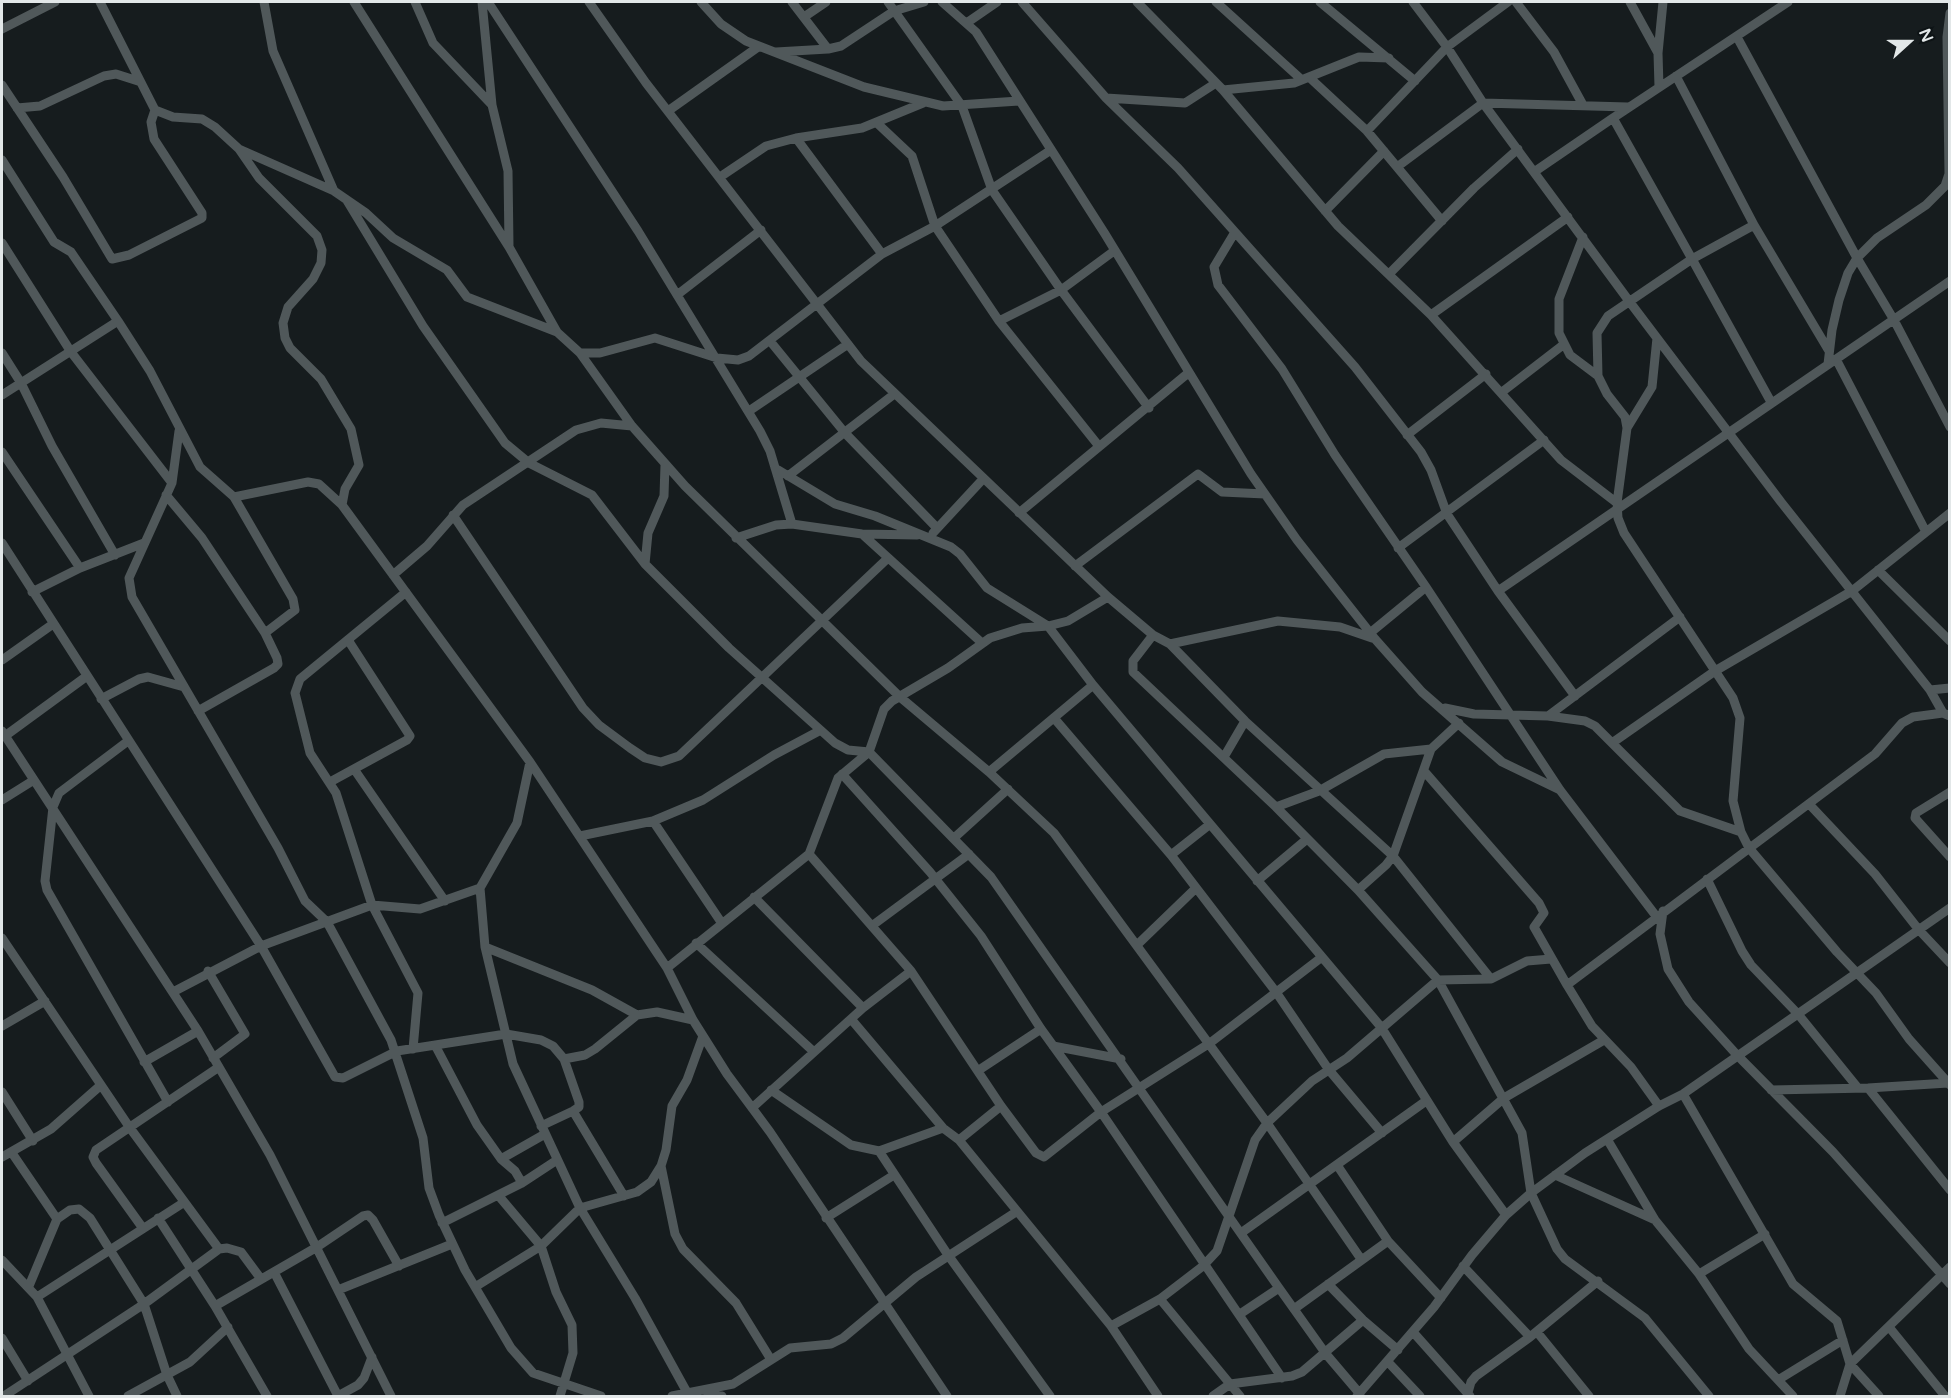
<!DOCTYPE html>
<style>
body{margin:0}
#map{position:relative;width:1951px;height:1398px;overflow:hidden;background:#161c1e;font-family:"Varela Round",sans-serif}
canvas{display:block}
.frame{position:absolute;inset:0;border:3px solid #e2e7e8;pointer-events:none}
.north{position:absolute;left:1879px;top:12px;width:60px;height:60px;-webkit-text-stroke:4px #0d1315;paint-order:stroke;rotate:69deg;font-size:16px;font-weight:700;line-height:24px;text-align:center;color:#e2e7e8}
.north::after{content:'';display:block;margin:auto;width:21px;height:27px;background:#e2e7e8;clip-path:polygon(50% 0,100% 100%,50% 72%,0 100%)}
</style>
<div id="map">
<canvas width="1951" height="1398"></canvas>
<div class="frame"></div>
<div class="north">N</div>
</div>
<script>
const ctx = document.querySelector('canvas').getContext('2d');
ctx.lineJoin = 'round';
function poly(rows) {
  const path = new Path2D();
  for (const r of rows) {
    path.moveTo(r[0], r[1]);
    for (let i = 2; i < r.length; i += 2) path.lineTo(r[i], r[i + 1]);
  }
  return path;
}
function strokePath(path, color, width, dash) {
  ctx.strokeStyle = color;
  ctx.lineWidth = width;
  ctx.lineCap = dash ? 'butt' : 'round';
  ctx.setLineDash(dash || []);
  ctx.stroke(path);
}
const minor = poly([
 [100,2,155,110,173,117,202,119,215,127,239,149,259,178,317,236,322,250,321,263,313,279,288,307,283,323,285,338,290,348,321,379,351,429,359,465,345,489,342,505],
 [264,2,273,51,334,191],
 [354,2,509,247,557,332,580,353,632,426,685,486,900,697,989,772,1054,833,1267,1123,1361,1259],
 [415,2,433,43,492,105],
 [482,2,492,105,508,171,509,246],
 [488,2,638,231,760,431,770,451,792,524],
 [589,2,646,83,861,361,1108,597,1153,635,1170,644,1245,721,1393,856,1491,979],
 [701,2,721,24,746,41,864,87,943,106,1019,101],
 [792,2,828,49],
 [888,2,962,106,992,190,1061,290,1149,408],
 [942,2,976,32,1105,234,1251,474,1297,540,1375,639,1422,692,1502,762,1560,790],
 [1022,2,1106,98,1178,168,1355,367,1421,452,1431,470,1447,514,1498,591,1575,696],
 [1137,2,1223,90,1338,226,1431,315,1561,460,1617,503],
 [1216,2,1302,80],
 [1320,2,1415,81],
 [1413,2,1447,47,1483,103,1629,301,1781,502,1930,690,1943,713,1950,716],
 [1516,2,1554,52,1583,105],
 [1630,2,1658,53],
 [1788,2,1613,118,1692,259,1608,316,1597,333,1598,376,1607,394,1625,417,1627,428,1617,503,1618,518,1624,533,1733,698,1740,718,1733,801,1741,832,1749,848,1837,952,1876,993,1909,1039,1950,1085],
 [804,17,826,2],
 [968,22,997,2],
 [2,29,55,2],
 [1737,37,1857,258,1894,320,1950,427],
 [776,52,828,49,841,46,894,11,924,2],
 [1676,76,1754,225,1829,351],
 [1310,78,1367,131,1442,221],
 [2,85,63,177,112,259,129,255,202,218,202,213,154,139,151,122,155,110],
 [1659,87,1658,53,1663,2],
 [1223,90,1294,83,1359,57,1389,58],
 [1106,98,1185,103,1216,83],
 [17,108,40,106,104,76,116,74,138,81],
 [668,111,758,47],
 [878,124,912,156,935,226,999,321,1098,445],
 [1367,131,1447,47,1508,2],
 [796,138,882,254],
 [239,149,334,191,366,213,393,238,447,270,467,297,557,332],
 [2,160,54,242,71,252,118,321,150,371,200,467,234,497,293,599,295,610,265,633],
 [1397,167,1483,103,1628,107],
 [1534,172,1613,118],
 [720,177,766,146,796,138,862,128,923,103],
 [346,199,423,326,505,443,529,463,592,495,645,564,729,648,835,743,848,750,869,752,991,877,1279,1288,1326,1354,1360,1394],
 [1325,211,1384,151],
 [1754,225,1692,259,1771,402],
 [1235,232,1214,267,1218,285,1282,369,1335,455,1426,587,1560,790,1656,916],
 [1583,237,1559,299,1559,333,1570,355,1598,376],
 [2,243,71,352,172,483],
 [1390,273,1474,188,1518,149],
 [677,295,761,230],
 [1431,315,1568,217],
 [999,321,1061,290,1114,251],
 [770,341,845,433,937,528],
 [2,353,21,383,52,446,115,555],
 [580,353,600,353,655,338,717,358,738,360,749,356,882,254,935,226,1051,150],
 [1836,359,1925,530],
 [1828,364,1832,330,1839,300,1848,273,1857,258,1877,238,1926,205,1945,186,1949,174,1947,37,1950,13],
 [1502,392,1563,345],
 [2,395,118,321],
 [749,411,848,344],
 [1627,428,1652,387,1657,338],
 [179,431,172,483,129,578,132,597,278,848,305,901,327,922,391,1040,423,1138,429,1188,439,1215,465,1270,511,1348,533,1373,601,1396],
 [1407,435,1486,374],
 [2,452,80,568],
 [775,468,835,504,875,516,951,547,960,554,987,588,1048,626,1093,685,1381,1027,1453,1142,1506,1215],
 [788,476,893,395],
 [166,495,202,538,265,633,277,658,278,664,274,668,198,711],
 [234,497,308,482,319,484,342,505,530,762,667,968,693,1020,727,1074,770,1132,947,1396],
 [1019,513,1187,374],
 [453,515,583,708,599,725,630,748,645,758,661,762,679,756,888,558],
 [933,533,983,479],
 [862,534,982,643],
 [736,538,776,525,792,524,862,534,917,535],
 [2,543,261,946,335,1077,343,1078,397,1051,506,1034,541,1040,553,1046,564,1059,579,1102,579,1107,573,1111,541,1126],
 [1398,548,1544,440],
 [645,564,648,533,664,496,665,465],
 [1075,566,1198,474,1222,492,1265,494],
 [1878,570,1950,641],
 [393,575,427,546,463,505,576,430,601,423,632,426],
 [1498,591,1950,281],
 [32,592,80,568,144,543],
 [406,592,300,679,295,693,310,753,336,793,372,905,418,993,413,1049],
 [1370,633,1426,587],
 [1153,635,1133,661,1133,672,1276,807,1358,890,1438,980,1522,1133,1531,1193,1557,1249,1565,1259,1645,1318,1709,1396],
 [1170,644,1278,621,1340,627,1372,638],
 [2,660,53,624],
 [1930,690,1950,688],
 [101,699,139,679,148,677,184,687],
 [1445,708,1474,714,1548,716,1585,721,1595,726,1680,811,1741,832],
 [1548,716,1680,617],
 [1054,718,1171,855,1276,992,1329,1070,1382,1133],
 [2,731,198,1031,270,1155,391,1396],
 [5,736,87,676],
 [128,741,59,793,53,807,45,881,47,890,168,1102],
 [1612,743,1715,671,1852,591,1950,513],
 [1224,757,1245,721],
 [530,762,517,823,480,888,485,947,513,1064,580,1208,635,1298,689,1396],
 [354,769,445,901],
 [1424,771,1539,903,1544,913,1534,927,1567,985,1592,1026,1631,1067,1659,1106],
 [989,772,1093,685],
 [842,774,930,872,981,936,1041,1029,1101,1112,1282,1378],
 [330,782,407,740,410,736,348,640],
 [1950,792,1916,813,1915,818,1950,857],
 [2,800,34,780],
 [1809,804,1875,874,1919,930,1950,963],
 [1276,807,1319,791,1384,754,1431,749],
 [653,821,721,922],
 [580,836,653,821,703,800,774,755,819,731],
 [954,838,1008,789],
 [809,854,911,971,1001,1106,1036,1153,1044,1157,1101,1112,1210,1043,1322,957],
 [1171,855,1209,825],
 [1707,879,1742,951,1751,965,1798,1014,1858,1088],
 [1257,881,1307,839],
 [1358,890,1386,865,1393,856,1431,749,1459,723],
 [754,897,863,1008],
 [1663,911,1660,934,1668,969,1689,1002,1737,1055,1833,1152,1950,1284],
 [873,925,969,854],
 [2,938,130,1128,219,1249],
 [696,943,814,1052],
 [1137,945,1195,889],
 [485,947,592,990,637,1015],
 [667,968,809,854,838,778,869,752,884,709,892,701,948,668,990,638,1022,628,1048,626,1068,621,1108,597],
 [208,971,245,1034,213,1058],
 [1567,985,1875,754,1902,723,1913,717,1943,713],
 [173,992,261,946,372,905,420,909,480,888],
 [851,1019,943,1128,959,1140,1111,1326,1158,1396],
 [2,1026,45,1001],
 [435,1045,477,1125,501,1159,515,1171,522,1183],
 [1053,1046,1121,1059],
 [564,1059,585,1055,595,1049,637,1015,657,1012,693,1020],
 [144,1062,198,1031],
 [979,1070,1041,1029],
 [1868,1088,1950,1190],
 [771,1090,851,1145,879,1151,943,1128],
 [1771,1090,1868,1088,1948,1083],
 [2,1092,33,1141],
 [1683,1094,1793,1284,1837,1321,1850,1364,1879,1396],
 [752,1108,863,1008,911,971],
 [573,1111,624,1196],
 [1607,1139,1655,1220,1699,1274,1749,1349,1793,1396],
 [959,1140,1001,1106],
 [1453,1142,1504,1098,1604,1040],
 [879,1151,948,1255,1050,1396],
 [12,1153,57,1219,70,1210,79,1209,90,1218,144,1304,167,1375,177,1396],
 [2,1157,51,1129,101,1085],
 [501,1159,545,1134],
 [1337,1165,1388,1241,1441,1298],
 [661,1166,675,1234,683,1249,736,1303,770,1358],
 [1555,1175,1655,1220],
 [498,1195,541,1246,556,1292,572,1325,573,1353,560,1396],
 [158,1218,215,1306,267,1396],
 [826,1218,894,1175],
 [442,1223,522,1183,557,1160],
 [142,1227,96,1163,93,1157,96,1150,219,1067],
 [1241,1233,1426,1101],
 [2,1260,37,1297,89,1396],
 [1463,1266,1530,1337],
 [274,1272,338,1396],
 [1699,1274,1765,1234],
 [1328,1284,1363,1320,1398,1350],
 [29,1286,57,1219],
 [475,1287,541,1246,580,1208,637,1192,651,1182,661,1166,666,1150,672,1106,687,1080,703,1036],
 [338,1290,452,1244],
 [37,1297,183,1203],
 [1160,1299,1240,1396],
 [215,1306,317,1247,363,1216,368,1215,373,1220,399,1266],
 [1294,1309,1388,1241],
 [1240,1314,1279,1288],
 [1111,1326,1160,1299,1203,1266,1217,1251,1255,1140,1267,1123,1312,1081,1347,1058,1438,980,1491,979,1527,961,1551,959],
 [1889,1327,1945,1396],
 [1413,1332,1470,1396],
 [1537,1332,1589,1396],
 [2,1338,28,1381],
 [1388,1362,1420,1396],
 [1778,1380,1843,1340],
 [703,1390,722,1396],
 [4,1396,144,1304,219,1249,227,1248,241,1252,261,1279],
 [128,1396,190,1362,228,1327],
 [338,1396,358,1385,364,1378,372,1357],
 [672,1396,733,1384,790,1348,831,1344,843,1338,916,1277,1016,1212],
 [1213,1396,1230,1384,1292,1376,1302,1372,1363,1320],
 [1357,1396,1434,1307,1472,1255,1506,1215,1531,1193,1585,1153,1659,1106,1683,1094,1950,908],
 [1467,1396,1471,1382,1476,1376,1530,1337,1598,1281],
 [1840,1396,1850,1364,1950,1267]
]);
strokePath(minor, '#50585a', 9);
</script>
